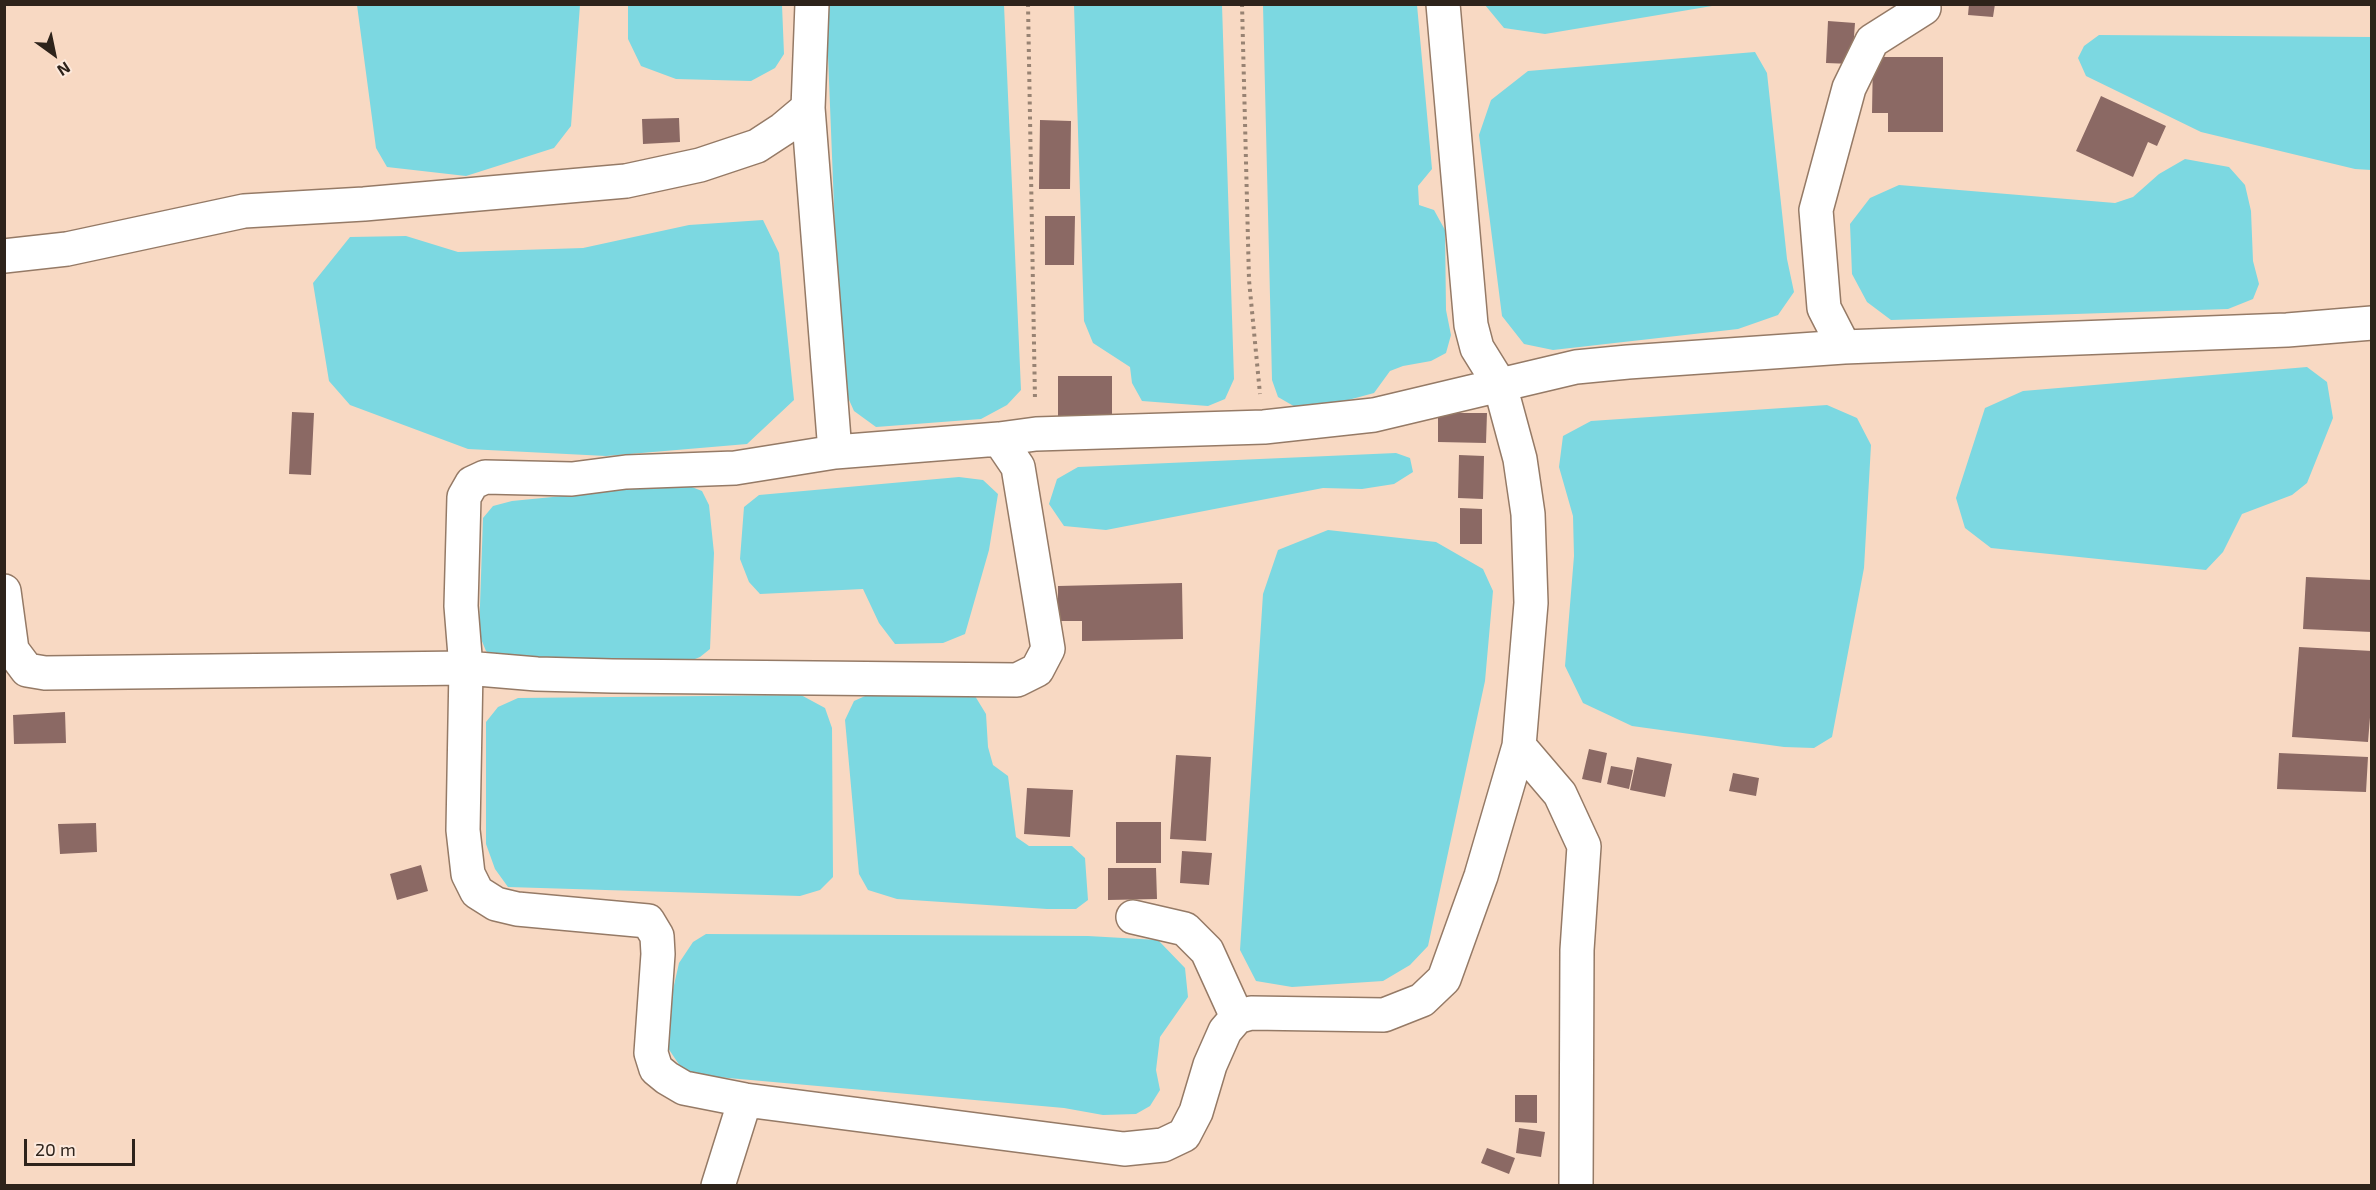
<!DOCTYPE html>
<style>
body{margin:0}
#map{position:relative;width:2376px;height:1190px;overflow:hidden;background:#f8d9c3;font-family:"Exo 2",sans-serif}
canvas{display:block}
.frame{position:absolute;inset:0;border:6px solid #2e231b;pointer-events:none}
.north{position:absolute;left:24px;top:24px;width:60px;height:60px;-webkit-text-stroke:4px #fce9dc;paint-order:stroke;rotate:147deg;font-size:16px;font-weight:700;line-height:24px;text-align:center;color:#2e231b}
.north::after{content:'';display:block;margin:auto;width:21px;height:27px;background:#2e231b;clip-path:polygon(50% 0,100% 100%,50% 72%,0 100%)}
.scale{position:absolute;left:24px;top:1139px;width:111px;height:27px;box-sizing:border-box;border:3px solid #2e231b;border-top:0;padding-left:8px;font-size:18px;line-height:21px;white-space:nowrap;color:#2e231b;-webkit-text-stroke:4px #fce9dc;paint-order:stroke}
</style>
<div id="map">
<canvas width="2376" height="1190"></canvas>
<div class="frame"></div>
<div class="north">N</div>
<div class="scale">20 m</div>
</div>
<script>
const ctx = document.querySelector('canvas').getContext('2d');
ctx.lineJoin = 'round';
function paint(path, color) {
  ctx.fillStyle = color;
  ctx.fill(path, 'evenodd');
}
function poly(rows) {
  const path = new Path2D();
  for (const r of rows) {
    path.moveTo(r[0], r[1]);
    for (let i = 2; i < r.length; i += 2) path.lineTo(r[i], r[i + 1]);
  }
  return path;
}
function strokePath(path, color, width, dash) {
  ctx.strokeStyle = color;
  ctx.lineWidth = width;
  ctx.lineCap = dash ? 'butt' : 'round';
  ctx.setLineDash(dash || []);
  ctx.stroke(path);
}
const water = poly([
 [357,5,580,5,571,126,554,148,466,176,387,167,376,148],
 [628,5,782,5,784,54,775,68,751,81,676,79,641,66,628,39],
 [826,5,1004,5,1021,390,1007,405,981,419,876,427,854,411,841,382],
 [1074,5,1222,5,1234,379,1225,399,1208,406,1142,401,1132,383,1130,367,1093,343,1084,321],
 [1263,5,1417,5,1432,169,1418,186,1419,205,1434,210,1445,230,1446,310,1451,335,1446,353,1431,361,1403,366,1390,371,1374,393,1304,412,1278,397,1272,380],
 [1485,5,1718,5,1545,34,1504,28],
 [2099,35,2371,37,2371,170,2355,169,2201,132,2086,76,2078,58,2084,46],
 [1755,52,1767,73,1787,259,1794,292,1778,315,1738,329,1553,350,1524,344,1502,316,1479,135,1491,100,1528,71],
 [2185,159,2229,167,2245,185,2251,211,2253,261,2259,284,2253,299,2228,309,1891,320,1867,302,1852,274,1850,224,1870,198,1899,185,2115,203,2133,197,2159,174],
 [763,220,779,253,794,400,747,444,606,456,468,449,350,405,329,381,313,283,350,237,406,236,458,252,583,248,689,225],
 [2307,367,2327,382,2333,418,2307,483,2292,495,2242,514,2223,552,2206,570,1991,548,1965,528,1956,498,1985,408,2023,391],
 [1827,405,1857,418,1871,445,1864,568,1832,737,1814,748,1784,747,1632,726,1583,703,1565,666,1574,556,1573,516,1559,467,1563,436,1591,421],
 [1396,453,1410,458,1413,472,1394,484,1362,489,1323,488,1106,530,1064,526,1049,504,1057,479,1078,467],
 [959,477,983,480,998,494,989,550,965,634,943,643,895,644,879,623,863,589,760,594,749,582,740,559,744,507,759,495],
 [684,484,702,491,709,505,714,553,710,649,700,657,680,665,499,660,486,651,479,634,483,518,493,506,512,501],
 [1328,530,1436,542,1483,569,1493,591,1485,681,1428,946,1410,965,1383,981,1292,987,1256,981,1240,950,1263,594,1278,550],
 [874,692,975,696,986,714,988,747,993,765,1008,776,1016,837,1029,846,1072,846,1085,858,1088,900,1076,909,1047,909,897,899,868,890,859,874,845,720,854,701],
 [801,695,825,708,832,728,833,877,820,890,800,896,508,887,495,869,486,844,486,722,498,707,518,698],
 [706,934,1088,936,1158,940,1185,968,1188,997,1160,1037,1156,1070,1160,1090,1150,1106,1136,1114,1103,1115,1064,1108,706,1076,682,1069,668,1048,665,1025,679,963,693,942]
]);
const building = poly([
 [1969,4,1995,4,1993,17,1968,15],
 [1828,21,1855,23,1852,64,1826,63],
 [1873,57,1943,57,1943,132,1888,132,1888,113,1872,113],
 [2101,96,2166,126,2157,146,2148,142,2133,177,2076,151],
 [679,118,680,142,643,144,642,119],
 [1040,120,1071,121,1070,189,1039,189],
 [1045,216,1075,216,1074,265,1045,265],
 [1058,376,1112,376,1112,415,1058,416],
 [292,412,314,413,311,475,289,474],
 [1438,413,1487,413,1486,443,1438,442],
 [1459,455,1484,456,1483,499,1458,498],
 [1460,508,1482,509,1482,544,1460,544],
 [2306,577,2372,580,2372,632,2303,629],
 [1182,583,1183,639,1082,641,1082,621,1058,621,1058,586],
 [2299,647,2372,651,2372,693,2368,742,2292,737],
 [65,712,66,743,14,744,13,715],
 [1589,749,1607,753,1601,783,1582,779],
 [2279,753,2368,757,2366,792,2277,789],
 [1176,755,1211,757,1206,841,1170,839],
 [1637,757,1672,764,1665,797,1630,790],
 [1611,766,1633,770,1629,789,1607,784],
 [1733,773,1759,778,1756,796,1729,791],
 [1027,788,1073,790,1070,837,1024,834],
 [1116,822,1161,822,1161,863,1116,863],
 [96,823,97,852,60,854,58,824],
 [1182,851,1212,853,1209,885,1180,883],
 [421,865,428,891,397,900,390,874],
 [1108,868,1156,868,1157,899,1108,900],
 [1515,1095,1537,1095,1537,1123,1515,1122],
 [1519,1128,1545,1132,1541,1157,1516,1153],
 [1487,1148,1515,1158,1509,1174,1481,1163]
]);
const path = poly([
 [1028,4,1035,400],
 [1242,4,1249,280,1260,394]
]);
const minor = poly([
 [812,4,808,108,835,452],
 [1443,4,1471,325,1477,348,1500,385,1520,459,1528,514,1531,603,1519,746,1481,876,1444,979,1422,1000,1384,1015,1251,1013,1237,1017,1225,1031,1210,1065,1196,1112,1184,1135,1163,1145,1124,1149,745,1100,684,1088,667,1078,656,1069,651,1053,658,954,657,936,648,921,517,909,496,904,477,892,468,874,463,830,466,668,461,606,464,497,472,483,485,477,572,479,626,472,735,468,835,452,999,439,1036,434,1264,427,1374,415,1500,385,1576,367,1628,362,1844,347,2287,330,2372,323],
 [4,256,67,249,244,211,364,204,626,181,700,165,757,146,783,129,808,108],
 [1844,347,1824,308,1816,210,1849,88,1872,41,1924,8],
 [4,591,12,650,27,670,45,673,466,668,537,674,612,676,1017,680,1037,670,1048,649,1018,467,999,439],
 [1519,746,1560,794,1584,846,1577,950,1576,1186],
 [1133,917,1185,929,1207,951,1237,1017],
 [718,1186,745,1100]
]);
paint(water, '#7cd8e1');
paint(building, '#8b6964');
strokePath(minor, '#957a66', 36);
strokePath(path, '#988373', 4, [3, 4.5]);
strokePath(minor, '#fff', 33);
</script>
